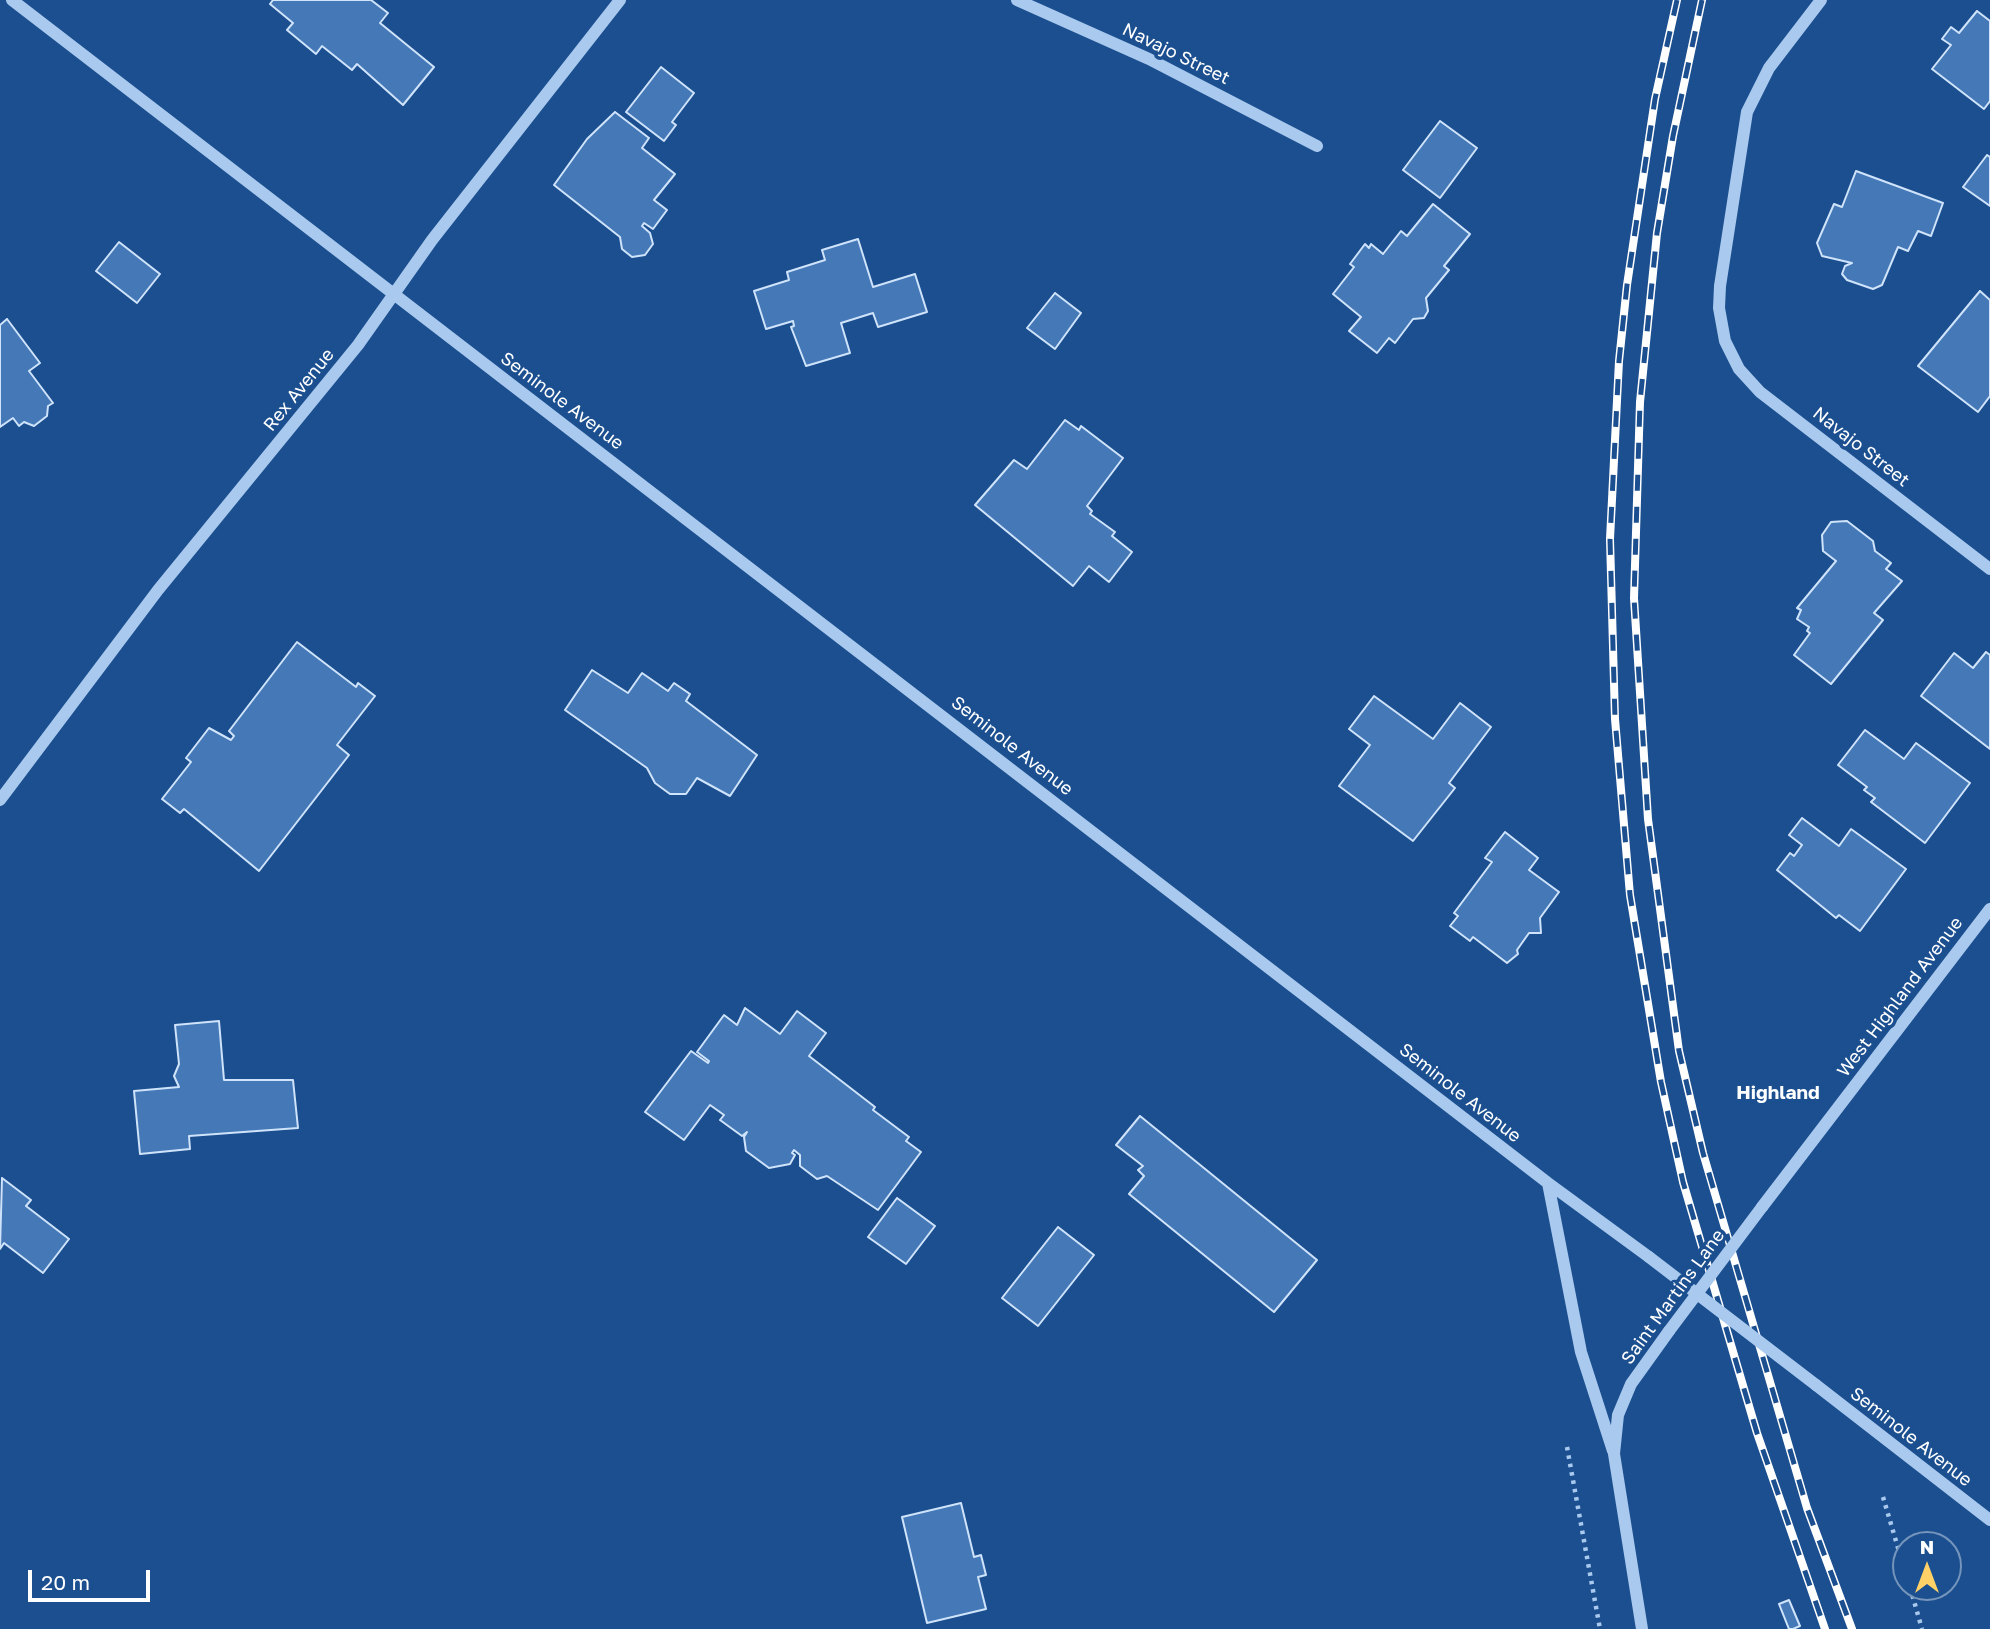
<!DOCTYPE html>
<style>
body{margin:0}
#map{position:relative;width:1990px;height:1629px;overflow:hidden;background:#1b4f8f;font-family:"Golos Text",sans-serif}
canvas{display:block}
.north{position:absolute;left:1892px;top:1531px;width:70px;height:70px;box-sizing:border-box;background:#1b4f8f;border:2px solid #7695bc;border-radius:50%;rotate:0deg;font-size:19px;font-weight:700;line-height:28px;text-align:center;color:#fff}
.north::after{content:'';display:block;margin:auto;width:24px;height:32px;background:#ffd166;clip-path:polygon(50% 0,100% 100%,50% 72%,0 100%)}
.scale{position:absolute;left:28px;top:1570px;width:122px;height:32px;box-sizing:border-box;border:4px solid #fff;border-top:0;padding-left:9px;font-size:21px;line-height:24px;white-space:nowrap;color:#fff;-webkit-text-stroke:5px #1b4f8f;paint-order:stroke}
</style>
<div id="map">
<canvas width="1990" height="1629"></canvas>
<div class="north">N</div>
<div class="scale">20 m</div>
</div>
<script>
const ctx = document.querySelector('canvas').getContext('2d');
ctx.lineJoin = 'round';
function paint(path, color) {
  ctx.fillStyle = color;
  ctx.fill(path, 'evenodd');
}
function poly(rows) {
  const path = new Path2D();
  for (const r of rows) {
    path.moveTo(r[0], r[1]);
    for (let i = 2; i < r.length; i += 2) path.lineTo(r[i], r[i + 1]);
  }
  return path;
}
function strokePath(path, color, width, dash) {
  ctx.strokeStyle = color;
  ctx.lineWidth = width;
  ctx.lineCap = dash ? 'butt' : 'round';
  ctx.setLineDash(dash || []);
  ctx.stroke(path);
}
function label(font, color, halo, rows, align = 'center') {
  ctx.font = font + ' "Golos Text",sans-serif';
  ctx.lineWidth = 7;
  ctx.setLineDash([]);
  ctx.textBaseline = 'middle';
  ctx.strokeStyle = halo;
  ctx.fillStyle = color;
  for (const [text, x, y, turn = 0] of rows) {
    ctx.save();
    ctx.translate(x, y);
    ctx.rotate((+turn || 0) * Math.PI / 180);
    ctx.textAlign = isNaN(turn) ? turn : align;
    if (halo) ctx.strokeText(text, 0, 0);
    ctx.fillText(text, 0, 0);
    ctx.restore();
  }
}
const building = poly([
 [273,0,371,0,388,13,380,23,434,67,403,105,357,64,352,70,322,46,316,54,287,30,293,23,270,4,273,0],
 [1977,11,1990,21,1990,101,1984,109,1932,69,1951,45,1942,39,1951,27,1959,33,1977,11],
 [661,67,694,93,672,122,676,125,664,141,626,112,661,67],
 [615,112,649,138,642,148,675,174,654,200,667,210,653,229,644,223,642,226,650,233,653,244,645,255,632,257,622,249,620,237,554,185,587,139,615,112],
 [1440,121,1477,148,1440,198,1403,170,1440,121],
 [1987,155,1990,157,1990,206,1963,187,1987,155],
 [1856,171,1943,203,1931,236,1918,231,1908,251,1898,247,1882,285,1873,289,1847,280,1842,274,1845,266,1852,263,1822,256,1817,243,1834,204,1842,207,1856,171],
 [1433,204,1470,234,1444,266,1449,270,1426,298,1428,311,1424,318,1413,319,1395,343,1389,338,1377,353,1349,331,1361,317,1333,294,1354,267,1350,264,1365,244,1369,248,1371,244,1383,254,1401,231,1407,236,1433,204],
 [858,239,873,287,915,274,927,312,878,327,873,313,841,323,850,353,806,366,791,327,794,326,793,321,766,329,754,291,789,280,787,272,825,260,822,250,858,239],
 [119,242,160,274,137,303,96,271,119,242],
 [1980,291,1990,300,1990,396,1978,412,1918,366,1980,291],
 [1055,293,1081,313,1055,349,1027,328,1055,293],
 [7,319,40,363,29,371,53,403,48,406,47,416,34,426,24,422,19,426,13,418,0,427,0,325,7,319],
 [1065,420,1079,430,1081,426,1123,458,1087,506,1092,511,1090,514,1115,532,1112,536,1132,552,1109,582,1089,566,1073,586,975,505,1014,460,1027,469,1065,420],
 [1847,521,1873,541,1875,551,1891,563,1886,569,1902,581,1874,613,1883,620,1831,684,1794,655,1810,633,1807,631,1809,627,1797,619,1801,610,1797,608,1836,561,1823,551,1822,535,1831,522,1847,521],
 [297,642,356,687,358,683,375,696,337,745,349,755,259,871,184,809,180,813,162,799,191,762,186,758,209,728,231,740,234,736,229,731,297,642],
 [1986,652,1990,655,1990,749,1921,696,1954,653,1973,668,1986,652],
 [592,670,628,693,642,673,668,691,674,683,690,694,686,701,757,755,730,796,697,778,686,794,670,794,655,783,647,768,565,710,592,670],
 [1374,696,1433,739,1460,703,1491,727,1449,783,1455,788,1413,841,1339,786,1370,745,1349,729,1374,696],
 [1865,730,1904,759,1916,743,1970,783,1925,843,1871,802,1875,798,1864,790,1867,787,1838,765,1865,730],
 [1802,818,1839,846,1851,829,1906,869,1860,931,1839,915,1836,918,1777,870,1790,853,1794,856,1802,845,1789,835,1802,818],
 [1505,832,1538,858,1529,870,1559,892,1540,918,1541,933,1529,933,1517,950,1518,954,1507,963,1473,937,1470,941,1450,926,1458,916,1454,913,1492,862,1485,858,1505,832],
 [745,1008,780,1034,797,1011,826,1033,809,1056,875,1107,873,1110,909,1137,906,1141,921,1152,878,1210,827,1176,817,1179,800,1166,800,1155,794,1150,792,1153,795,1155,790,1164,769,1168,746,1151,744,1137,747,1132,742,1136,720,1120,724,1115,710,1105,684,1140,645,1112,691,1051,708,1063,709,1061,697,1052,724,1015,737,1025,745,1008],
 [219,1021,224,1080,293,1080,298,1128,189,1136,190,1149,140,1154,134,1091,179,1087,174,1076,179,1064,175,1025,219,1021],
 [1140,1116,1317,1260,1274,1312,1129,1194,1144,1176,1138,1170,1143,1166,1116,1145,1140,1116],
 [2,1178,31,1200,26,1206,69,1239,43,1273,4,1243,0,1249,2,1178],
 [897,1198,935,1226,906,1264,868,1237,897,1198],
 [1058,1227,1094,1255,1038,1326,1002,1298,1058,1227],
 [961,1503,974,1557,981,1555,986,1575,978,1577,986,1609,927,1623,902,1517,961,1503],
 [1789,1600,1800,1626,1793,1629,1789,1629,1779,1604,1789,1600]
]);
const path = poly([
 [1567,1447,1600,1629],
 [1883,1497,1906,1575],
 [1910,1587,1922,1629]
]);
const minor = poly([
 [12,0,1548,1183,1649,1257],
 [1017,0,1149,59,1317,146],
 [1821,0,1769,68,1747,112,1720,286,1719,308,1725,341,1739,369,1760,392,1990,569],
 [0,800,158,590,358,345,432,240,620,0],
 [1548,1183,1581,1352,1613,1451],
 [1762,1207,1990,909],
 [1816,1385,1990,1520],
 [1642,1629,1614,1454,1618,1415,1631,1384,1669,1331]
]);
const rail = poly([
 [1677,0,1655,99,1627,285,1619,361,1610,539,1615,719,1630,895,1661,1082,1683,1182,1757,1433,1825,1629],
 [1702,0,1673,136,1657,233,1640,402,1634,598,1648,819,1679,1051,1703,1153,1807,1508,1852,1629]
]);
const minorBridge = poly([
 [1649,1257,1816,1385],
 [1669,1331,1762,1207]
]);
const streetNames = [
 ["Navajo Street",1176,54,26],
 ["Rex Avenue",299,390,-51],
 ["Seminole Avenue",562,401,37],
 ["Navajo Street",1861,447,38],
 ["Seminole Avenue",1012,746,38],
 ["West Highland Avenue",1900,997,-53],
 ["Seminole Avenue",1460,1093,38],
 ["Saint Martins Lane",1673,1297,-54],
 ["Seminole Avenue",1911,1437,38]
];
const neighbourhoodNames = [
 ["Highland",1778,1093]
];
paint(building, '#4478b7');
strokePath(building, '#cfe3fa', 2);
strokePath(path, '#a9c9ee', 4.5, [3.5, 5]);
strokePath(minor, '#a9c9ee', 12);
strokePath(rail, '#fff', 8);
strokePath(rail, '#1b4f8f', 5, [16]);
strokePath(minorBridge, '#a9c9ee', 12);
label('18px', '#fff', '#1b4f8f', streetNames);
label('bold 19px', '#fff', '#1b4f8f', neighbourhoodNames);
</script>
